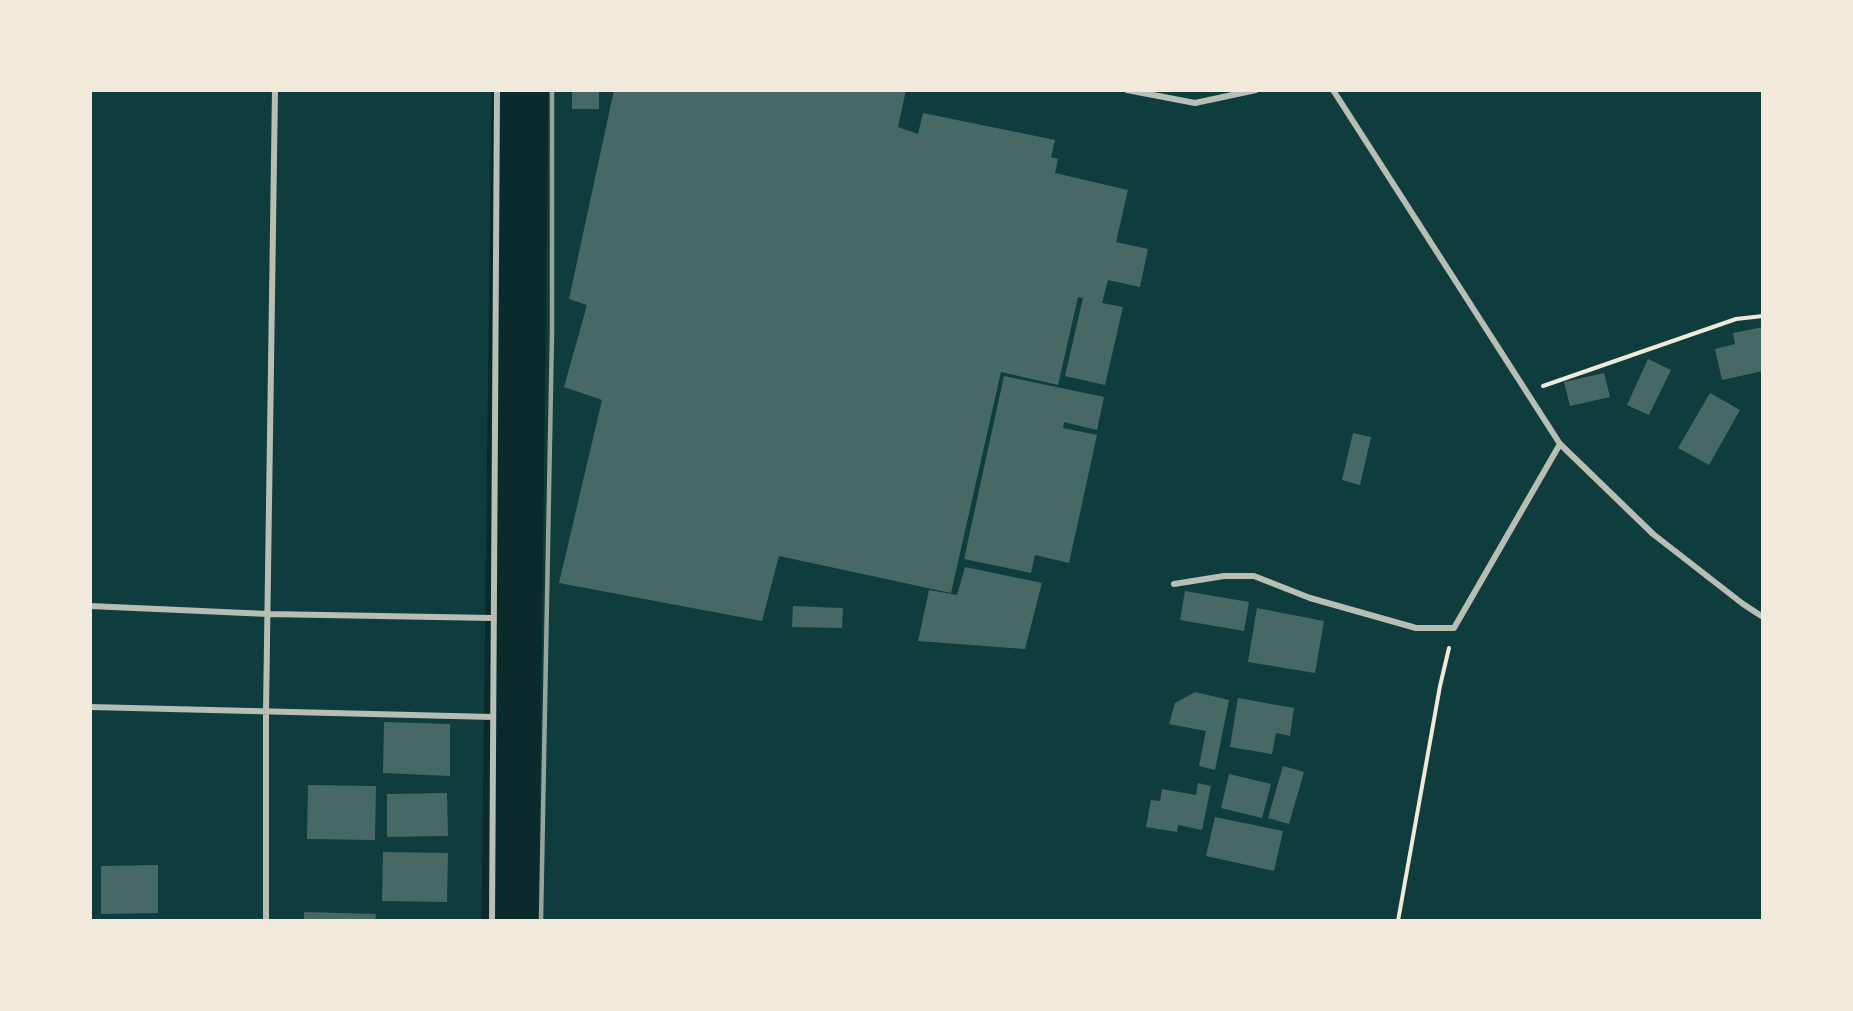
<!DOCTYPE html>
<style>
body{margin:0}
#map{position:relative;width:1853px;height:1011px;overflow:hidden;background:#0f3d3e;font-family:"DM Sans",sans-serif}
canvas{display:block}
.frame{position:absolute;inset:0;border:92px solid #f1e9da;pointer-events:none}
</style>
<div id="map">
<canvas width="1853" height="1011"></canvas>
<div class="frame"></div>
</div>
<script>
const ctx = document.querySelector('canvas').getContext('2d');
ctx.lineJoin = 'round';
function poly(rows) {
  const path = new Path2D();
  for (const r of rows) {
    path.moveTo(r[0], r[1]);
    for (let i = 2; i < r.length; i += 2) path.lineTo(r[i], r[i + 1]);
  }
  return path;
}
function strokePath(path, color, width, dash) {
  ctx.strokeStyle = color;
  ctx.lineWidth = width;
  ctx.lineCap = dash ? 'butt' : 'round';
  ctx.setLineDash(dash || []);
  ctx.stroke(path);
}
function paint(path, color) {
  ctx.fillStyle = color;
  ctx.fill(path, 'evenodd');
}
const river = poly([
 [510,921,520,90]
]);
const building = poly([
 [572,90,599,90,599,109,572,109],
 [614,90,906,90,898,127,918,134,923,113,1055,140,1051,157,1058,159,1055,173,1128,190,1116,242,1148,249,1140,287,1108,280,1102,303,1123,307,1105,385,1065,376,1083,298,1078,297,1058,385,1001,372,951,593,779,556,762,621,559,583,602,400,564,387,587,305,569,299],
 [1763,327,1763,371,1722,380,1715,349,1735,344,1733,333],
 [1648,359,1671,370,1649,415,1627,405],
 [1604,373,1610,397,1570,406,1564,382],
 [1004,376,1104,397,1097,430,1064,422,1063,428,1097,435,1069,563,1035,555,1031,573,964,559],
 [1710,393,1740,410,1709,465,1678,448],
 [1353,433,1371,437,1360,485,1342,480],
 [965,567,1042,583,1025,649,918,641,929,590,957,595],
 [1185,591,1249,602,1244,631,1180,620],
 [793,606,843,608,842,628,792,627],
 [1257,608,1324,621,1315,673,1248,662],
 [1195,692,1229,700,1215,770,1199,766,1206,731,1169,724,1175,703],
 [1238,698,1294,708,1290,736,1276,733,1272,754,1230,747],
 [384,722,450,724,450,776,383,773],
 [1283,766,1304,772,1289,824,1268,818],
 [1229,774,1271,784,1262,818,1221,808],
 [1198,783,1211,786,1202,830,1178,825,1177,832,1146,827,1151,800,1160,801,1162,789,1196,795],
 [308,785,376,786,375,840,307,839],
 [447,793,448,836,387,837,387,794],
 [1215,817,1283,831,1274,871,1206,856],
 [383,852,448,853,447,902,382,901],
 [158,865,158,913,101,914,101,866],
 [304,912,376,914,375,921,304,921]
]);
const path = poly([
 [1543,386,1736,319,1763,316],
 [1398,921,1440,686,1449,648]
]);
const minor = poly([
 [1127,90,1195,103,1256,90],
 [1333,90,1560,444,1653,534,1743,604,1763,617],
 [1174,584,1224,576,1254,576,1310,598,1416,628,1454,628,1560,444],
 [90,606,268,614,492,618],
 [90,707,493,717],
 [266,921,266,711,275,90],
 [492,921,497,90]
]);
const rail = poly([
 [541,921,552,333,552,90]
]);
strokePath(river, '#0a2a2b', 57);
paint(building, '#486865');
strokePath(path, '#f1e9da', 4);
strokePath(minor, '#b8beb3', 6);
strokePath(rail, '#97a49c', 4.5);
</script>
